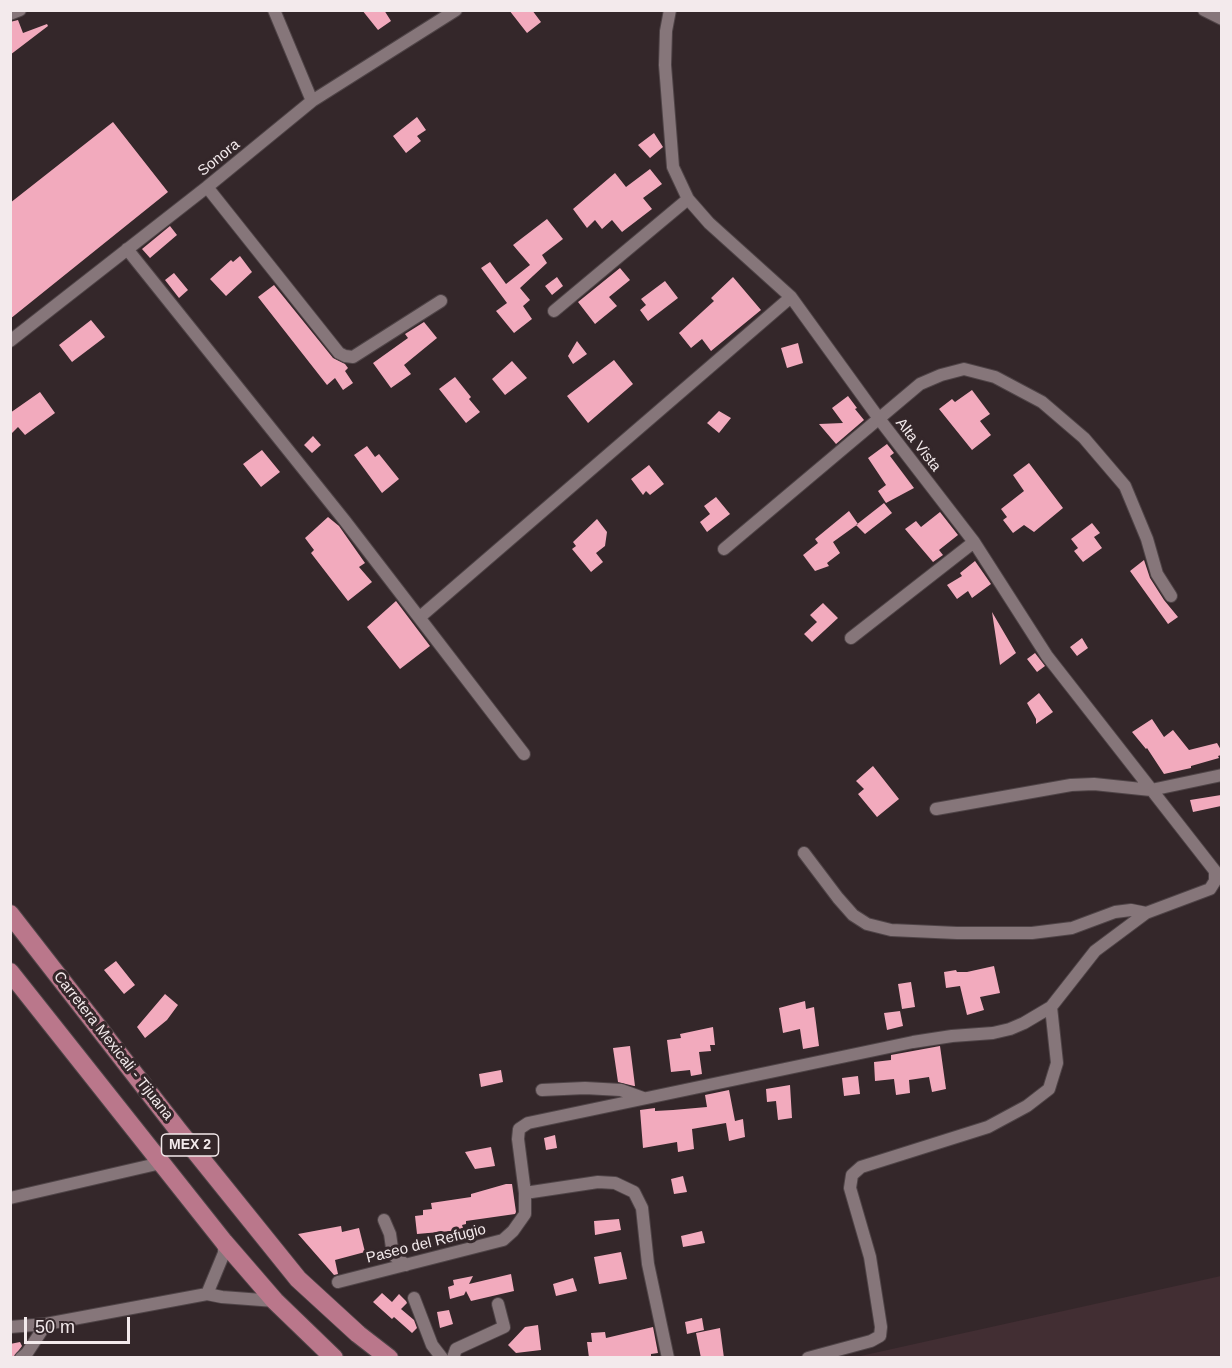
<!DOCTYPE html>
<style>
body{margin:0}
#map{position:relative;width:1232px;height:1368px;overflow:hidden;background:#34272a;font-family:Helvetica,sans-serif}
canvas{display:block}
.frame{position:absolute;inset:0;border:12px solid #f3eaec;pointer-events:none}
.scale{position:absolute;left:24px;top:1317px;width:106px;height:27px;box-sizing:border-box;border:3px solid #f3eaec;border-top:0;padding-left:8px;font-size:18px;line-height:21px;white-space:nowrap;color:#f3eaec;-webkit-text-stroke:4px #34272a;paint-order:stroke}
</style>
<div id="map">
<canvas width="1232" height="1368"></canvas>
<div class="frame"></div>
<div class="scale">50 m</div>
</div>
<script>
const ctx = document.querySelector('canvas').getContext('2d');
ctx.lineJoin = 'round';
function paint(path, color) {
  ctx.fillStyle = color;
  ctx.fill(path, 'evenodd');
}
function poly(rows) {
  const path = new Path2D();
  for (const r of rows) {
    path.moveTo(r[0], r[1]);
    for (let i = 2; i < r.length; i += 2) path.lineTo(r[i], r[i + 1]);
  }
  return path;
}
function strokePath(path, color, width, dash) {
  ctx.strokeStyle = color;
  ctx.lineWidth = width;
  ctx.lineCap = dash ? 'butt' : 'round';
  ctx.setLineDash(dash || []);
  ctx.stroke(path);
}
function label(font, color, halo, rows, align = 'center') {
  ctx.font = font + ' Helvetica,sans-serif';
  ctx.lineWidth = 6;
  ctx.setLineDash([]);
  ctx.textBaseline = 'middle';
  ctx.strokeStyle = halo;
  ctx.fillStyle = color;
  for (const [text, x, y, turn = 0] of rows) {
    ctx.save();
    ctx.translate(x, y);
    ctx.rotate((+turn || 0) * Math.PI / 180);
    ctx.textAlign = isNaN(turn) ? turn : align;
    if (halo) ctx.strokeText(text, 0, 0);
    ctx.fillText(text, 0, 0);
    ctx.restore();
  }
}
const built = poly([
 [1221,1276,1221,1357,856,1357]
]);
const building = poly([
 [362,10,384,10,391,21,378,30],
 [509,10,532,10,541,22,527,33],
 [18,20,23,33,47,24,48,26,10,55,10,22],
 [417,117,426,130,417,136,421,141,406,153,393,136],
 [113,122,168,192,10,319,10,203],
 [654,133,663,147,650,158,638,145],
 [650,169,662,184,643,198,652,209,622,232,612,220,602,229,595,220,587,228,573,209,615,173,626,187],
 [547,219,563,239,542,255,547,263,520,288,530,300,523,306,532,319,514,333,496,311,507,303,481,268,490,262,506,284,530,265,513,245],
 [170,226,177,235,150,258,142,249],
 [240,256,252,272,226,296,210,279,231,260,233,262],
 [620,268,630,280,609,297,617,306,595,324,578,302],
 [174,273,188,290,179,298,165,280],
 [557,277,563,286,552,295,545,286],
 [733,277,761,310,711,351,702,339,691,348,679,333,714,301,711,298],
 [665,281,678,298,648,321,640,310,646,305,641,299],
 [274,285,333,358,345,364,348,368,345,371,353,383,343,390,335,378,327,385,258,297],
 [91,320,105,337,72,362,59,345],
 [424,322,437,338,404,365,411,374,391,388,373,363,408,338,405,334],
 [577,341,587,354,573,364,568,356],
 [798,343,803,363,787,368,781,348],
 [614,360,633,384,588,423,567,396],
 [512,361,527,378,505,395,492,379],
 [455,377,471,397,469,399,480,412,466,423,439,389],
 [972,390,990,414,980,421,991,435,972,450,939,409,952,399,955,402],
 [40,392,55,413,25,435,18,427,10,435,10,413],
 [848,396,857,408,855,409,864,420,836,444,819,424,843,423,832,408],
 [719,411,731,418,719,433,707,423],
 [313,436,321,445,312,453,304,445],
 [887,444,894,453,890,456,914,488,886,503,878,491,886,485,868,458],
 [367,446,375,457,379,454,399,479,382,493,354,455],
 [262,450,280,472,261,487,243,464],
 [1029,463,1063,508,1034,532,1024,525,1013,533,1003,520,1007,517,1001,509,1024,491,1013,475],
 [649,465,664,484,650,495,646,491,643,495,631,479],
 [716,497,730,514,707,532,700,522,710,514,704,506],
 [884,503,892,513,865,534,856,525],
 [849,511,858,524,833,542,840,553,827,563,829,566,815,571,803,555,818,543,815,539],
 [940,512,958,535,939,550,943,555,933,562,905,529,916,521,921,527],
 [328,517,339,526,365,563,359,567,372,582,348,601,311,553,314,550,305,538],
 [597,519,607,532,605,546,596,553,603,562,591,572,572,549,576,546,573,542],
 [1092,523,1100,533,1094,537,1102,548,1083,562,1074,551,1078,548,1071,539],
 [1144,560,1150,578,1164,600,1178,617,1168,624,1130,571],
 [975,561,991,584,972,598,968,591,957,599,947,585,962,576,960,573],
 [396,601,430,646,400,669,367,627],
 [823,603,838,618,812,642,804,634,817,622,810,615],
 [992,612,1016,653,1000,665],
 [1082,638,1088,648,1077,656,1070,647],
 [1035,653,1045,666,1037,672,1027,659],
 [1039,693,1053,712,1036,724,1036,719,1027,703],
 [1152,719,1164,737,1173,730,1189,750,1217,743,1221,750,1221,755,1218,756,1219,758,1191,766,1191,768,1164,774,1147,748,1146,749,1132,732],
 [873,766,899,799,877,817,858,794,864,789,856,781],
 [1221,795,1221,806,1193,812,1190,800],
 [116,961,135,985,124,994,104,970],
 [994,966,1000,993,980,997,984,1010,967,1015,960,986,946,988,944,972,956,970,957,972,967,972],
 [911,982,915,1007,902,1009,898,984],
 [165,994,178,1005,167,1020,145,1038,137,1027],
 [805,1001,806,1009,814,1007,819,1046,803,1049,800,1029,783,1033,779,1008],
 [900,1011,903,1026,887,1030,884,1013],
 [713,1027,715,1045,710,1045,711,1051,699,1052,702,1074,691,1076,690,1070,671,1072,667,1040,681,1038,680,1034],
 [630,1046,635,1086,634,1086,618,1082,613,1048],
 [940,1046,946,1089,932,1092,929,1077,909,1080,910,1093,896,1095,894,1079,875,1081,874,1062,891,1060,891,1055],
 [501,1070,503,1082,481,1087,479,1074],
 [858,1076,860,1094,844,1096,842,1078],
 [790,1085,792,1118,778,1120,776,1101,767,1102,766,1089],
 [729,1090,735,1121,743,1119,745,1137,729,1141,726,1123,692,1129,694,1149,678,1152,677,1142,643,1148,640,1110,655,1108,655,1111,673,1110,707,1107,705,1095],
 [555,1135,557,1148,546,1150,544,1138],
 [491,1147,495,1166,475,1169,465,1152],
 [683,1176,687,1192,674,1194,671,1179],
 [506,1184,512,1184,516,1212,515,1214,466,1221,466,1224,462,1225,463,1228,451,1231,417,1234,415,1216,423,1215,423,1210,432,1209,431,1203,471,1197,471,1194],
 [619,1219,621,1230,595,1235,594,1221],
 [341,1226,342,1232,359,1228,365,1252,335,1260,338,1274,334,1275,298,1234],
 [702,1231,705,1243,683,1247,681,1236],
 [621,1252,627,1279,599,1284,594,1257],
 [511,1274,514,1291,471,1301,466,1291,464,1295,450,1299,448,1287,454,1285,453,1280,473,1276,469,1284],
 [573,1278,577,1291,556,1296,553,1284],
 [382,1293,392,1302,399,1294,406,1301,407,1303,401,1309,414,1320,417,1328,412,1333,394,1317,392,1319,373,1302],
 [449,1310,453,1324,440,1328,437,1312],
 [702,1318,704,1330,687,1334,685,1322],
 [538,1325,541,1350,516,1353,508,1345,525,1327],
 [653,1327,658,1353,651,1354,651,1358,589,1358,587,1342,592,1342,591,1333,605,1332,606,1338],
 [720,1328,724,1358,701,1358,696,1333],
 [20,1342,22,1346,13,1358,10,1358,10,1344]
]);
const street = poly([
 [274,10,312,101],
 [1204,10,1222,19],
 [10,14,20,10],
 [207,187,339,353,345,356,353,357,441,301],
 [127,249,345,521,524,754],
 [554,311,688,199],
 [10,341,207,187,312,101,456,10],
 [724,549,920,384,941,375,964,369,995,377,1042,402,1084,438,1125,486,1147,539,1157,574,1171,596],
 [420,617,791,297],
 [851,638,974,542],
 [936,809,1071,785,1094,784,1151,790,1222,775],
 [804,853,838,898,853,915,867,924,891,930,957,933,1032,933,1072,928,1115,912,1131,910,1146,913],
 [542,1090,585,1088,621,1090,643,1098],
 [525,1193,598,1182,615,1183,634,1192,642,1208,648,1264,668,1358],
 [10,1198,161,1163],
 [384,1220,390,1234,393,1255,406,1265],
 [338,1282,503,1240,513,1231,525,1214,525,1193,518,1139,519,1129,528,1123,913,1042,952,1036,993,1033,1010,1029,1024,1023,1051,1007,1095,951,1146,913,1210,889,1215,881,1215,871,1047,656,974,542,880,420,791,297,709,223,688,199,673,167,665,65,666,31,670,10],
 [207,1294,224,1253,224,1242],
 [414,1298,432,1345,442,1358],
 [10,1327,46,1324,207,1294,222,1297,275,1301],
 [21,1358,27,1353,46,1324],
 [453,1358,456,1349,504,1327,498,1304],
 [808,1358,871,1341,880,1336,881,1327,870,1257,850,1188,852,1175,861,1167,988,1127,1027,1106,1049,1089,1057,1063,1051,1007]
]);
const primary = poly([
 [10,914,178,1130,298,1279,358,1334,389,1358],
 [10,972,224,1242,275,1301,334,1358]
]);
const shields = [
 [190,1145,57]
];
const shieldNames = [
 ["MEX 2",190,1145]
];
const streetNames = [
 ["Sonora",219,158,-39],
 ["Alta Vista",918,445,52],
 ["Carretera Mexicali - Tijuana",113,1046,52],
 ["Paseo del Refugio",426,1244,-14]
];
paint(built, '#422e33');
paint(building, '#f2aabd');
strokePath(street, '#4f4447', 14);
strokePath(primary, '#4f4447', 20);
strokePath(street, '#86767a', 12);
strokePath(primary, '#ba778b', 18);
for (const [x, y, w] of shields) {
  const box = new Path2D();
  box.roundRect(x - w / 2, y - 11, w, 22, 4.5);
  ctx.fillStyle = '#34272a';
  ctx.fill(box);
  strokePath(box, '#f3eaec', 1.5);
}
label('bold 14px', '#f3eaec', null, shieldNames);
label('15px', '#f3eaec', '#34272a', streetNames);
</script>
